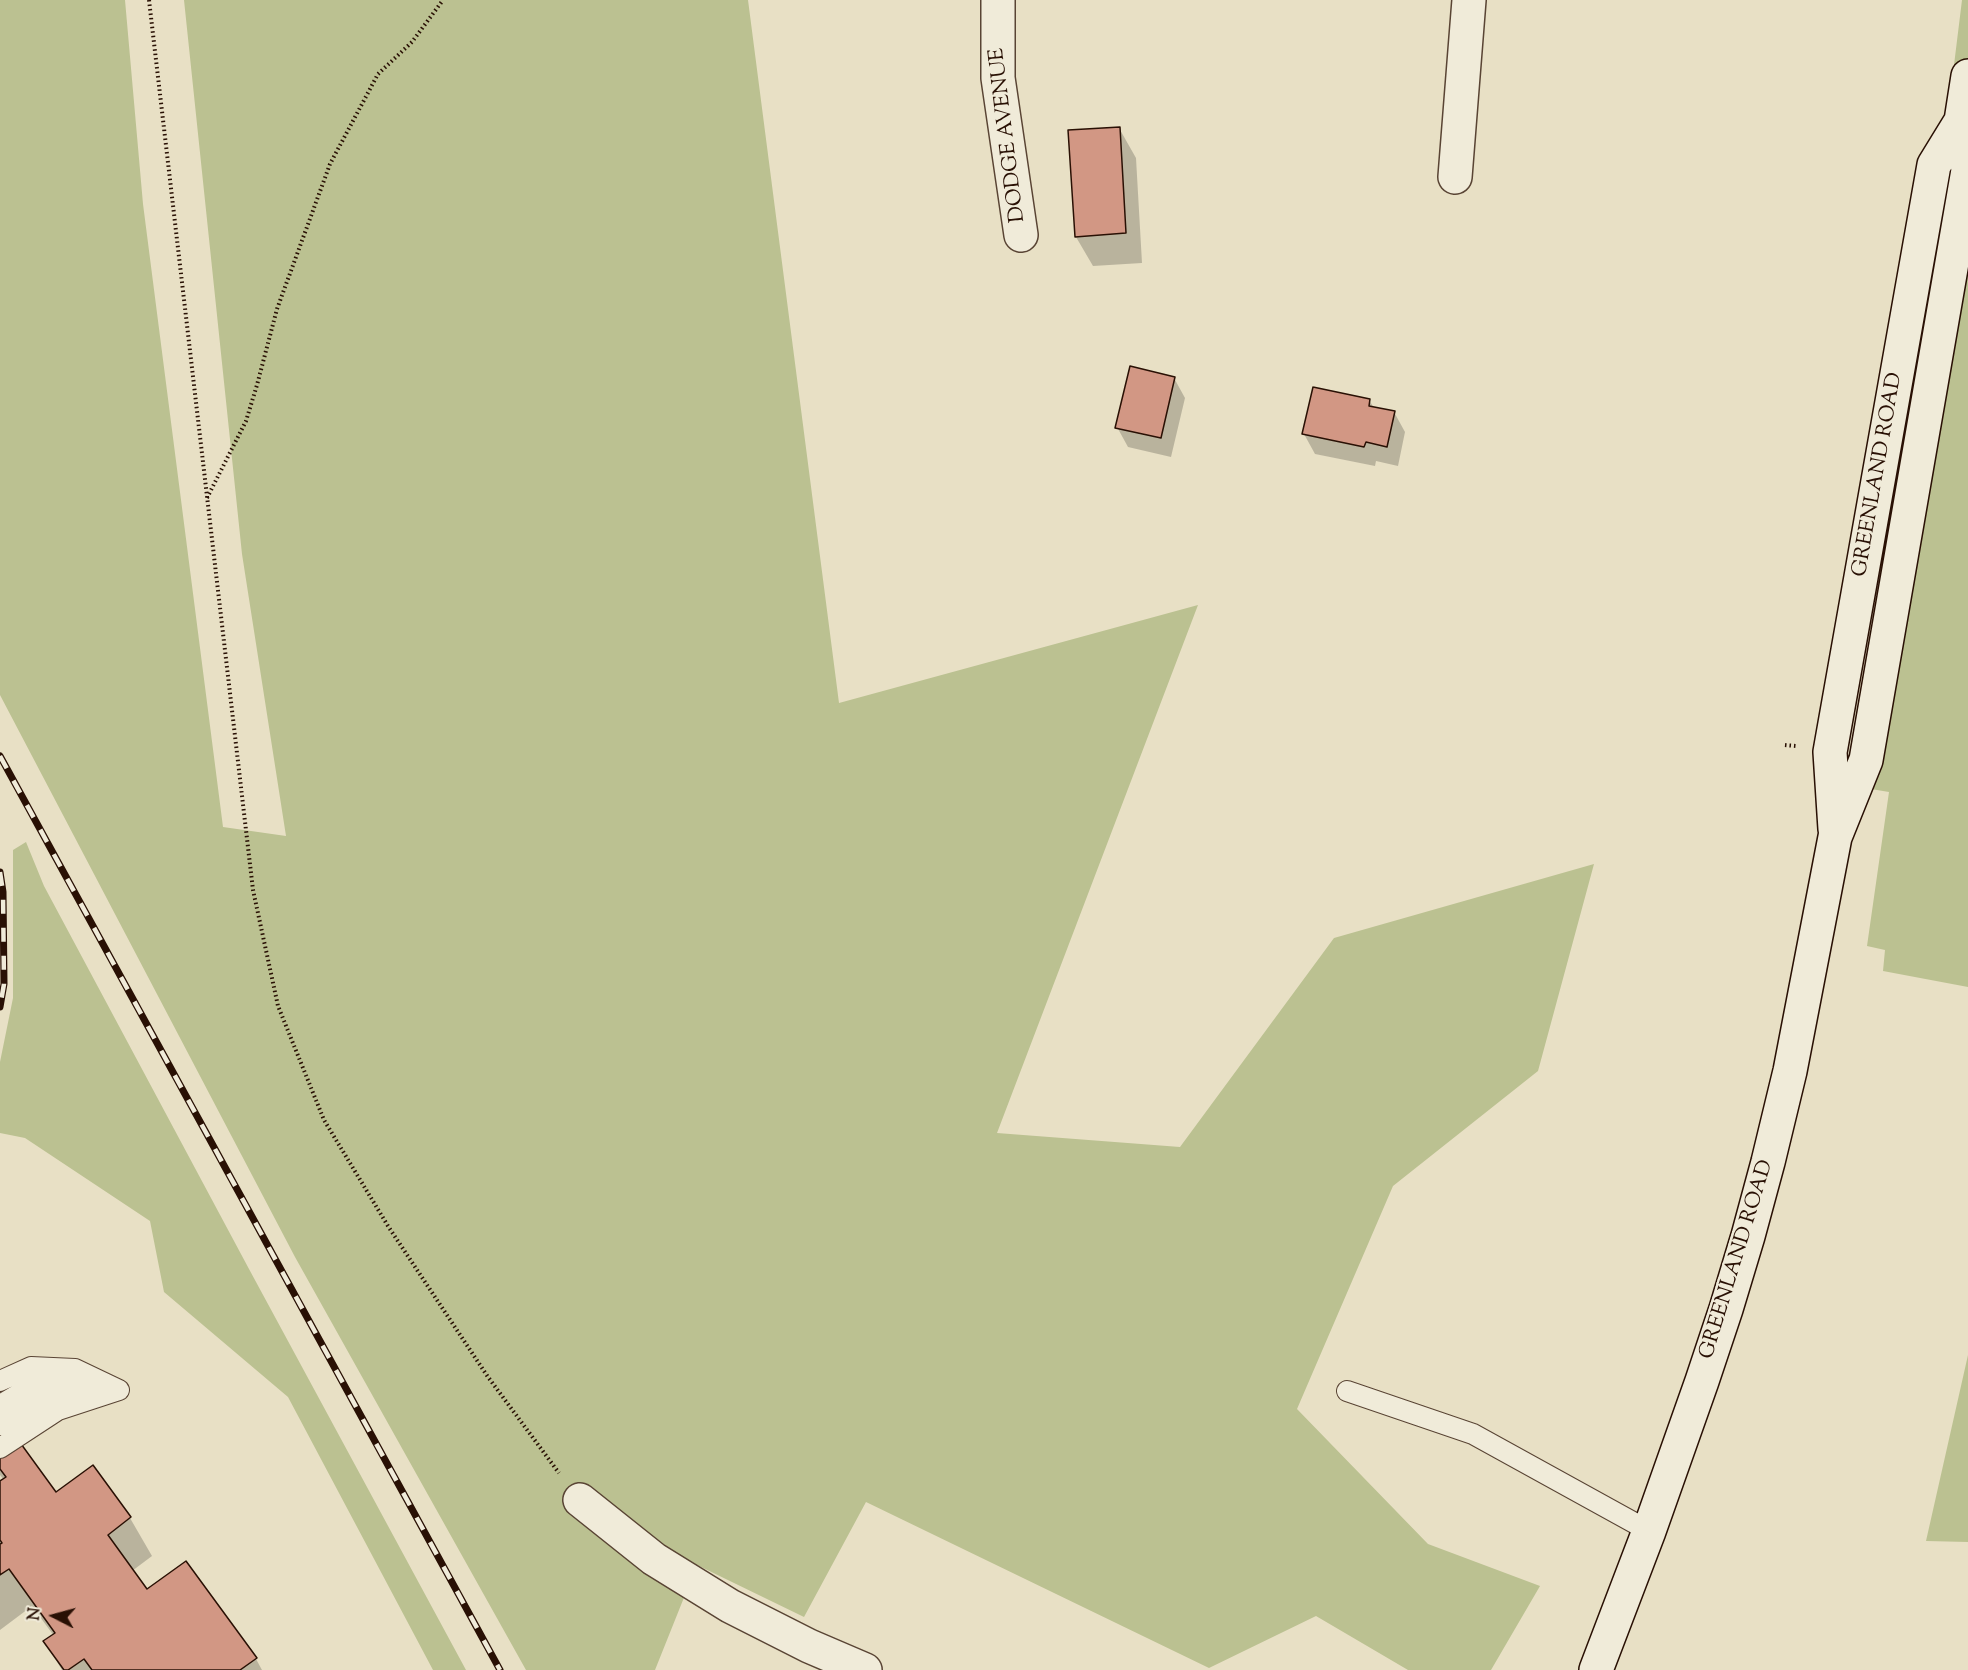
<!DOCTYPE html>
<style>
body{margin:0}
#map{position:relative;width:1968px;height:1670px;overflow:hidden;background:#e8e0c5;font-family:"Sorts Mill Goudy",serif}
canvas{display:block}
.north{position:absolute;left:24px;top:1586px;width:60px;height:60px;-webkit-text-stroke:4px #f0ebd9;paint-order:stroke;rotate:276deg;font-size:16px;font-weight:700;line-height:24px;text-align:center;color:#291004}
.north::after{content:'';display:block;margin:auto;width:21px;height:27px;background:#291004;clip-path:polygon(50% 0,100% 100%,50% 72%,0 100%)}
</style>
<div id="map">
<canvas width="1968" height="1670"></canvas>
<div class="north">N</div>
</div>
<script>
const ctx = document.querySelector('canvas').getContext('2d');
ctx.lineJoin = 'round';
function paint(path, color) {
  ctx.fillStyle = color;
  ctx.fill(path, 'evenodd');
}
function poly(rows) {
  const path = new Path2D();
  for (const r of rows) {
    path.moveTo(r[0], r[1]);
    for (let i = 2; i < r.length; i += 2) path.lineTo(r[i], r[i + 1]);
  }
  return path;
}
function strokePath(path, color, width, dash) {
  ctx.strokeStyle = color;
  ctx.lineWidth = width;
  ctx.lineCap = dash ? 'butt' : 'round';
  ctx.setLineDash(dash || []);
  ctx.stroke(path);
}
function label(font, color, halo, rows, align = 'center') {
  ctx.font = font + ' "Sorts Mill Goudy",serif';
  ctx.lineWidth = 4.5;
  ctx.setLineDash([]);
  ctx.textBaseline = 'middle';
  ctx.strokeStyle = halo;
  ctx.fillStyle = color;
  for (const [text, x, y, turn = 0] of rows) {
    ctx.save();
    ctx.translate(x, y);
    ctx.rotate((+turn || 0) * Math.PI / 180);
    ctx.textAlign = isNaN(turn) ? turn : align;
    if (halo) ctx.strokeText(text, 0, 0);
    ctx.fillText(text, 0, 0);
    ctx.restore();
  }
}
const green = poly([
 [0,0,125,0,143,204,223,827,286,836,242,554,184,0,748,0,839,703,1198,605,997,1133,1180,1147,1334,938,1594,864,1538,1071,1393,1186,1297,1409,1428,1544,1540,1586,1491,1670,1408,1670,1316,1616,1209,1668,866,1502,804,1617,697,1565,655,1670,526,1670,295,1257,0,695],
 [1962,0,1968,0,1968,987,1883,971,1885,950,1867,946,1889,792,1865,788],
 [26,842,44,886,249,1269,466,1670,433,1670,288,1397,164,1292,150,1221,25,1138,0,1133,0,1062,13,998,13,850],
 [1968,1355,1968,1542,1926,1541]
]);
const shadow = poly([
 [1119,128,1136,158,1142,263,1093,266,1076,237],
 [1174,378,1185,398,1171,457,1128,447,1117,427],
 [1369,400,1374,408,1394,412,1405,432,1398,466,1376,461,1375,466,1315,454,1304,434],
 [0,1418,56,1494,130,1518,152,1556,132,1571,147,1591,256,1659,262,1670,62,1670,45,1642,54,1636,32,1606,0,1630,0,1483,4,1480,0,1475]
]);
const building = poly([
 [1120,127,1126,233,1075,237,1068,130,1120,127],
 [1130,366,1175,377,1161,438,1115,428,1130,366],
 [1313,387,1370,399,1369,406,1395,411,1387,447,1366,442,1364,447,1302,434,1313,387],
 [0,1415,56,1492,93,1465,131,1517,108,1535,147,1589,186,1561,257,1658,240,1670,92,1670,84,1659,68,1670,64,1670,43,1641,55,1633,9,1569,0,1575,0,1544,2,1543,0,1540,0,1481,6,1477,0,1469,0,1415]
]);
const path = poly([
 [149,0,253,890,278,1006,324,1120,388,1226,488,1377,559,1473],
 [207,498,246,421,257,385,277,309,330,164,378,74,412,42,443,0],
 [1785,745,1796,746]
]);
const lane = poly([
 [0,1381,31,1367,75,1369,119,1390],
 [1347,1391,1473,1434,1649,1531],
 [0,1405,39,1382,73,1381,86,1384],
 [0,1425,16,1415,51,1398,80,1394],
 [0,1448,58,1410,119,1390]
]);
const street = poly([
 [998,0,998,78,1021,235],
 [1455,177,1469,0],
 [580,1500,654,1559,730,1606,809,1646,865,1670]
]);
const secondary = poly([
 [1835,829,1830,752,1934,165,1961,121],
 [1596,1670,1649,1531,1702,1381,1726,1309,1748,1236,1768,1162,1790,1071,1835,837,1866,760,1968,170,1961,121,1968,76]
]);
const rail = poly([
 [0,756,500,1670],
 [0,872,3,892,4,984,0,1007]
]);
const streetNames = [
 ["DODGE AVENUE",1009,135,-97],
 ["GREENLAND ROAD",1879,475,-80],
 ["GREENLAND ROAD",1738,1260,-73]
];
paint(green, '#bbc191');
paint(shadow, '#0003');
paint(building, '#d29784');
strokePath(building, '#291004', 1.5);
strokePath(lane, '#594434', 22);
strokePath(street, '#594434', 36);
strokePath(secondary, '#291004', 36);
strokePath(path, '#291004', 4, [1.5, 3]);
strokePath(lane, '#f0ebd9', 20);
strokePath(street, '#f0ebd9', 33);
strokePath(secondary, '#f0ebd9', 33);
strokePath(rail, '#291004', 7);
strokePath(rail, '#f0ebd9', 4.5, [14]);
label('21px', '#291004', '#f0ebd9', streetNames);
</script>
